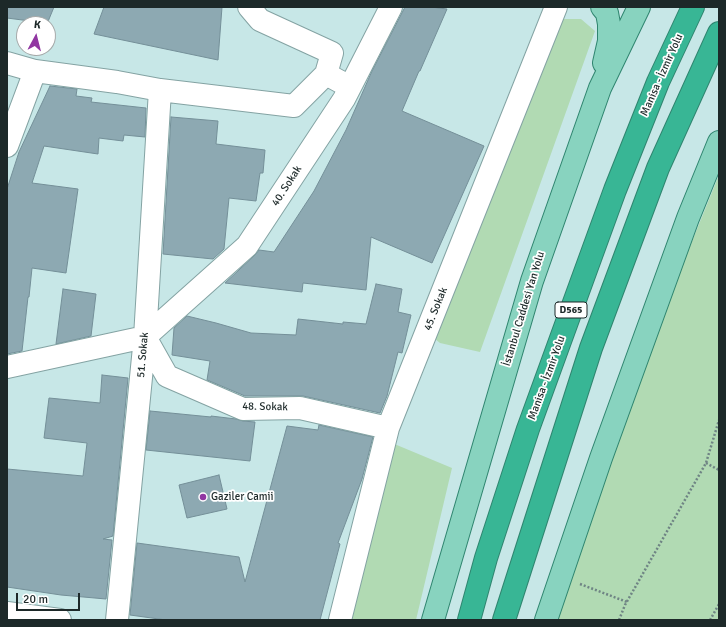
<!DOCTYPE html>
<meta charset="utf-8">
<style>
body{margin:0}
#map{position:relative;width:726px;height:627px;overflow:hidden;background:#c7e7e7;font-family:Signika,sans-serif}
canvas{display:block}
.frame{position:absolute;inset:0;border:8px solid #1d2929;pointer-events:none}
.north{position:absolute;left:16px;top:16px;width:40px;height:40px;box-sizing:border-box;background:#fff;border:1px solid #a5a9a9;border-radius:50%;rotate:7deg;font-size:11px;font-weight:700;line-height:16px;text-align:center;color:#1d2929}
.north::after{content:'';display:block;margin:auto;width:14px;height:18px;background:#9137a2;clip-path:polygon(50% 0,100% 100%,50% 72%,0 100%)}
.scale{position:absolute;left:16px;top:593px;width:64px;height:18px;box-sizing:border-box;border:2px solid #1d2929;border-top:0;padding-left:5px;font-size:12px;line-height:14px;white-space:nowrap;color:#1d2929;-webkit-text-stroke:3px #fff;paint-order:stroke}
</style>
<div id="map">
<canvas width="726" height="627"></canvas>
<div class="frame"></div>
<div class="north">K</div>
<div class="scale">20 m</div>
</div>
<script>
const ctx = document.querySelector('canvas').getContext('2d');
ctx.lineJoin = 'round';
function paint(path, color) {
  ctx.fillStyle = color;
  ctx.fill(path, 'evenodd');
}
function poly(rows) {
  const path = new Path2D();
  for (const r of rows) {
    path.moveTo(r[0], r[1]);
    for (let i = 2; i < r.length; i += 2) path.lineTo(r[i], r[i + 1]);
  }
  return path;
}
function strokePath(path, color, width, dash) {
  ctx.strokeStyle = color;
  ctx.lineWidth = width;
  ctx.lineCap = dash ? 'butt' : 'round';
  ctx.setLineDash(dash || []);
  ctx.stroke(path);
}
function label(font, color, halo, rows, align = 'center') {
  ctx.font = font + ' Signika,sans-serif';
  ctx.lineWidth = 3.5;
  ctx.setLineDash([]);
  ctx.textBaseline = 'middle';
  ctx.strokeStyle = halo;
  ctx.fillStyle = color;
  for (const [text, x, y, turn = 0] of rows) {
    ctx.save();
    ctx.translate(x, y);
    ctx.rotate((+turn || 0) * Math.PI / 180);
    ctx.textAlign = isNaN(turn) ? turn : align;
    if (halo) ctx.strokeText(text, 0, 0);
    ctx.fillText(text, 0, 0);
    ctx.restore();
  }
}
const green = poly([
 [563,19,581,19,595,31,480,352,440,343,435,339,459,278],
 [719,175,719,620,553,620,684,261],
 [392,443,452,468,416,620,346,620]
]);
const building = poly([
 [7,7,54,7,47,24,29,24,30,21,7,18,7,7],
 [104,7,222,7,218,60,94,34,104,7],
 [405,7,431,7,447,9,420,71,419,71,402,111,484,146,432,263,371,237,366,290,303,283,302,292,225,283,255,255,259,250,274,252,314,191,346,130,372,71,405,7],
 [50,86,77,89,76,96,92,98,91,102,146,108,145,137,124,135,123,141,99,138,98,154,44,146,32,183,78,189,66,273,32,268,29,297,28,297,22,351,7,354,7,189,19,152,50,86],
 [171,117,218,121,216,144,265,150,263,173,260,173,256,201,229,198,224,249,213,259,163,254,171,117],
 [376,284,402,289,398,312,411,315,402,353,398,352,387,396,380,413,303,396,245,396,207,380,210,361,172,355,174,328,187,316,216,323,251,333,296,335,298,319,343,324,343,322,366,324,376,284],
 [63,289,96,294,91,336,56,344,63,289],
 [102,375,128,378,113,536,103,539,112,540,106,599,61,595,7,587,7,469,83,476,87,443,44,438,49,398,100,403,102,375],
 [150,411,211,417,211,416,236,419,243,421,255,422,250,461,146,450,150,411],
 [319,425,373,437,362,479,338,543,340,544,320,620,166,620,130,615,137,543,239,557,245,582,287,426,318,430,319,425],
 [219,475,227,509,187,518,179,485,219,475]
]);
const path = poly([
 [706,463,719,470],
 [580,584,627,602],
 [619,620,625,605,706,463,719,420],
 [710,620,719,604]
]);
const minor = poly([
 [249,7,260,20,332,53,326,74],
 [7,63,35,71,117,82,160,90,294,106,326,74,350,87],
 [7,146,35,71],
 [145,337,167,376,243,409,300,408,388,428],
 [7,367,145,337,247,246,344,99,391,7],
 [7,613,60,620],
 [117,620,145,337,160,90],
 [340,620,388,428,556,7]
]);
const major = poly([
 [602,7,607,13,609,24,609,41,604,63],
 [433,620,532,281,600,88,639,7],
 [546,620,601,458,688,218,719,142]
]);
const highway = poly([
 [469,620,486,558,528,429,615,190,658,82,693,7],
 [504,620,591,348,658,168,719,33]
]);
const markers = [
 [203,497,4,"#9137a2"]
];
const shields = [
 [571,310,32]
];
const shieldNames = [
 ["D565",571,310]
];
const streetNames = [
 ["Manisa - İzmir Yolu",662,75,-66],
 ["40. Sokak",287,186,-57],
 ["45. Sokak",436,309,-68],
 ["İstanbul Caddesi Yan Yolu",524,309,-73],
 ["51. Sokak",143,355,-85],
 ["Manisa - İzmir Yolu",547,378,-70],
 ["48. Sokak",265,407,1]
];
const poiNames = [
 ["Gaziler Camii",211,497]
];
paint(green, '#b1dab3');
paint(building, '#8da9b2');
strokePath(building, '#748f98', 1);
strokePath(minor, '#84a3a3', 24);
strokePath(major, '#2f856f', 24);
strokePath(highway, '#2f856f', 24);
strokePath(path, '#6f8484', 2.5, [2, 2]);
strokePath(minor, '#fff', 22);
strokePath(major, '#88d3bf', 22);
strokePath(highway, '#38b695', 22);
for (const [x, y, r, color] of markers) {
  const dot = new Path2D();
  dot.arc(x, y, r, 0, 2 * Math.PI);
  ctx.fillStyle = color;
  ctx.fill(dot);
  strokePath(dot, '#fff', 1.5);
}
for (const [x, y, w] of shields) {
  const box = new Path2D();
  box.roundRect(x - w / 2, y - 8, w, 16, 3);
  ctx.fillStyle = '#fff';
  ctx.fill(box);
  strokePath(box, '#1d2929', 1);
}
label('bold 10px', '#1d2929', null, shieldNames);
label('11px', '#1d2929', '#fff', streetNames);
label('11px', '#1d2929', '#fff', poiNames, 'left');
</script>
